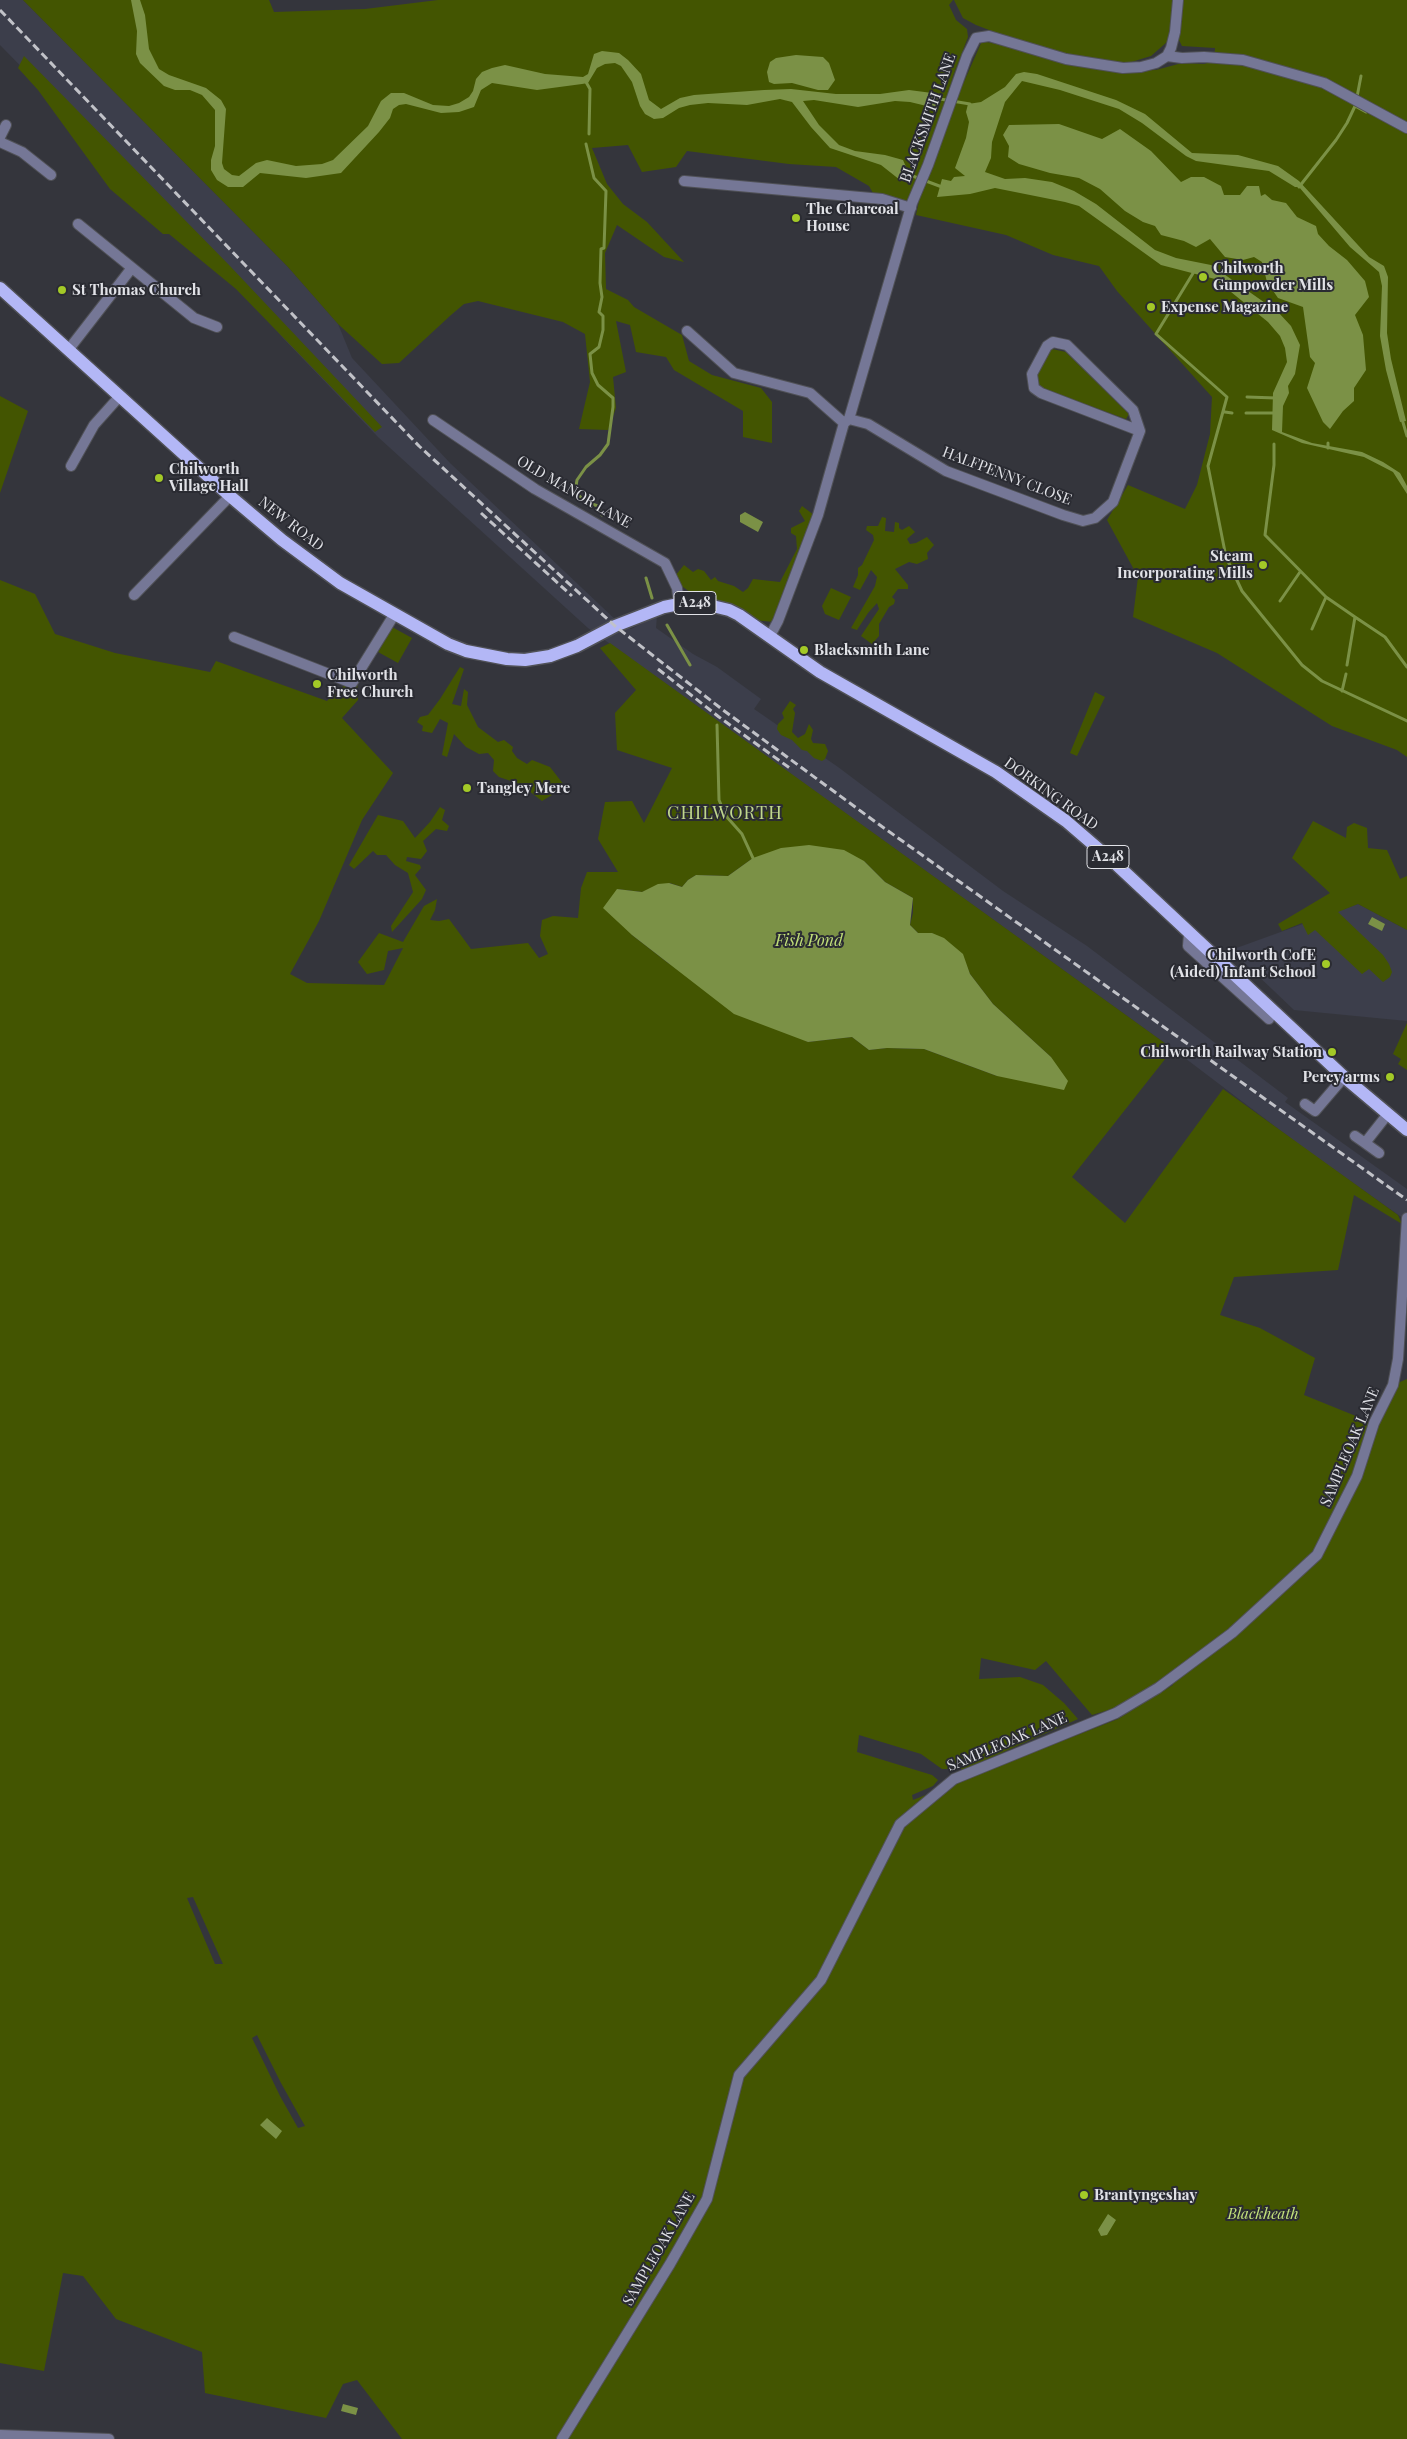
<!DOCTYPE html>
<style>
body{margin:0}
canvas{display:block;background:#34353c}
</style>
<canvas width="1407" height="2439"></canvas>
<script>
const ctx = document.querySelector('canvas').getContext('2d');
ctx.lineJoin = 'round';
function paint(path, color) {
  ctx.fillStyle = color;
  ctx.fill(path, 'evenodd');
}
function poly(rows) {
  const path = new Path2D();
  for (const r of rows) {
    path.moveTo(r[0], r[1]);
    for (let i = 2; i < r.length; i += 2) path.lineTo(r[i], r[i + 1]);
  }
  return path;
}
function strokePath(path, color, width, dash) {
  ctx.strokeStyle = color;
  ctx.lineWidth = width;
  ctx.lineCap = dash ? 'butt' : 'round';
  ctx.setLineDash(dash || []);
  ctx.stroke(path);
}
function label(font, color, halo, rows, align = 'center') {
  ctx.font = font + ' "Playfair Display",serif';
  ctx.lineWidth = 4;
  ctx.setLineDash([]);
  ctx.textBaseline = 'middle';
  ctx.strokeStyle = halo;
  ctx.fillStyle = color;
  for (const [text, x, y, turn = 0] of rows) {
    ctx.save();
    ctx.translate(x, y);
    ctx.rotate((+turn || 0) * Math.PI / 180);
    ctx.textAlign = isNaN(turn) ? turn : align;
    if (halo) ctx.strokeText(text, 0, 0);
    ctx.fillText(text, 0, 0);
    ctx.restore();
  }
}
const built = poly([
 [0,0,23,0,288,267,338,324,352,358,450,463,620,624,631,629,657,616,656,628,693,654,717,667,761,699,754,709,838,767,1003,891,1087,946,1288,1098,1285,1102,1407,1189,1407,1221,1301,1146,1173,1049,588,628,378,437,283,338,254,303,0,45],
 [1358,904,1407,930,1407,1021,1294,1010,1231,950]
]);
const green = poly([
 [23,0,269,0,274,12,365,9,438,0,953,0,949,5,956,20,967,29,968,37,953,76,940,124,909,202,874,195,869,186,836,167,789,164,687,151,676,167,642,172,628,145,592,148,607,184,623,204,647,222,684,262,664,257,617,225,605,253,606,289,628,300,634,307,682,335,689,361,712,375,761,388,772,402,772,443,743,437,743,411,674,370,666,357,636,352,630,325,616,321,626,372,613,377,616,408,608,430,579,429,590,382,585,334,563,322,478,301,464,304,451,315,399,363,382,364,338,324,288,267],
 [954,0,1407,0,1407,757,1397,750,1332,726,1217,653,1133,617,1138,577,1107,520,1128,485,1185,509,1197,485,1210,434,1212,397,1117,291,1099,266,1053,255,1006,235,916,215,921,192,952,109,982,41,1124,71,1156,70,1182,63,1204,64,1214,61,1215,48,1182,46,1178,38,1167,42,1151,56,1128,63,1067,55,1026,44,976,25,963,18],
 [24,56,230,266,382,427,375,432,236,289,169,234,163,234,110,189,38,90,18,68],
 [1052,349,1066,352,1129,414,1126,419,1041,388,1036,378,1039,366,1044,356],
 [0,396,28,411,0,493],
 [802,506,814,515,774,622,753,620,741,612,740,607,736,609,719,600,713,604,703,601,683,587,678,588,671,581,684,565,693,572,698,569,704,571,711,580,715,577,718,581,734,586,743,592,748,588,753,579,780,582,797,549,796,536,791,533,791,528,805,521,799,511],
 [882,517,886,518,885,531,894,532,895,522,899,523,899,528,902,530,909,526,915,532,907,539,910,544,916,543,927,537,934,545,927,553,928,559,917,564,909,562,895,569,908,585,908,589,898,589,892,597,895,600,894,604,889,607,879,624,879,636,872,644,861,636,879,609,877,603,868,613,857,630,851,628,875,586,877,577,871,570,860,590,853,587,858,575,858,568,862,565,874,540,873,535,866,530,867,526,878,526],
 [0,580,35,594,55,634,115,653,210,672,216,661,327,701,338,689,357,680,358,700,342,718,393,773,362,820,319,921,290,974,307,983,384,985,403,948,388,951,384,970,367,974,358,962,379,933,403,942,424,906,437,899,435,910,430,920,439,921,449,919,471,949,528,943,539,958,548,954,540,936,542,920,553,916,578,918,581,888,587,872,618,872,598,839,605,802,632,801,644,823,672,768,617,750,615,713,636,690,600,648,610,643,1173,1049,1072,1177,1125,1223,1223,1089,1398,1215,1402,1224,1354,1195,1338,1270,1234,1277,1220,1315,1260,1328,1315,1358,1304,1395,1373,1423,1393,1385,1407,1379,1407,2439,402,2439,357,2380,343,2384,326,2418,205,2393,202,2352,116,2319,83,2276,63,2273,44,2371,0,2363],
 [753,858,864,861,885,882,913,898,913,913,910,925,918,933,932,933,962,954,970,974,993,1004,1051,1057,997,1076,924,1049,887,1048,869,1050,852,1037,808,1042,668,963,632,935,617,889,642,892,670,883,682,887,688,880,696,875,728,876],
 [981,1658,1035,1670,1046,1661,1092,1715,1121,1706,1171,1674,1173,1685,1118,1719,913,1800,912,1795,933,1786,938,1780,932,1775,857,1752,859,1735,921,1754,942,1769,965,1769,1078,1719,1064,1703,1043,1685,1020,1677,979,1679],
 [193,1897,223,1964,215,1964,187,1898],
 [257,2035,281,2083,305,2126,298,2128,280,2096,252,2038],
 [831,588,851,597,839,620,825,614,822,606],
 [392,627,412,638,398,663,378,652],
 [460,667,464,669,452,704,461,706,464,689,468,692,467,705,478,727,498,742,504,740,513,747,512,751,517,758,527,764,532,760,550,767,564,785,557,792,542,801,520,784,499,777,493,771,494,760,488,753,479,754,466,747,454,734,447,757,442,755,448,723,440,719,432,733,422,731,423,726,417,722,420,717,428,715,440,699],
 [1095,692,1105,697,1077,756,1070,753],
 [790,701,796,705,793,709,795,713,792,732,798,738,805,734,809,724,813,730,811,739,813,743,825,744,828,751,825,759,822,761,814,758,807,751,802,750,792,740,781,735,777,729,778,724,784,718,782,713],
 [440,807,445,810,442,820,449,826,447,831,436,829,423,841,427,851,421,859,407,857,406,861,420,865,421,868,415,875,426,890,422,899,392,932,391,926,413,892,408,873,395,865,386,855,377,855,373,851,354,869,349,865,378,815,403,821,415,838,430,822],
 [1313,821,1346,838,1347,827,1354,823,1367,828,1368,848,1387,850,1400,879,1407,876,1407,930,1358,904,1338,912,1383,955,1389,964,1392,972,1390,977,1383,982,1369,969,1362,974,1315,930,1308,935,1302,923,1282,931,1278,924,1330,893,1292,858],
 [1407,1023,1407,1070,1398,1064,1401,1059,1393,1054]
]);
const water = poly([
 [131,0,140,0,145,15,149,49,159,69,169,75,206,88,221,100,226,109,222,163,224,169,232,175,239,176,256,163,267,160,296,166,322,164,333,160,368,126,381,101,391,93,404,93,433,105,449,106,459,103,469,97,473,91,476,79,482,72,492,68,505,65,545,74,583,77,588,74,594,54,602,51,619,53,628,60,641,74,649,100,661,109,680,98,694,95,764,90,791,89,836,94,880,94,909,90,940,94,935,108,910,102,895,101,858,107,814,100,803,101,819,125,839,145,855,151,885,155,903,160,907,169,900,180,881,165,830,148,811,127,792,102,780,99,747,105,708,103,690,105,679,108,663,118,654,119,645,114,640,106,632,82,621,66,615,63,605,64,597,68,588,83,582,84,537,90,492,83,481,90,474,107,459,112,441,113,406,104,399,105,393,109,390,118,379,132,341,173,306,178,260,173,243,187,228,187,217,180,211,170,211,160,215,146,215,110,202,95,190,90,175,90,164,86,140,63,136,54,137,31],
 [796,55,823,57,829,63,835,80,828,90,818,90,792,83,774,84,769,82,767,72,770,62,776,58],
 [1024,72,1037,74,1116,100,1145,114,1192,153,1238,155,1278,166,1299,181,1369,257,1384,266,1388,277,1387,333,1391,359,1406,421,1400,422,1386,370,1380,336,1382,286,1379,272,1350,247,1299,187,1295,187,1269,171,1196,161,1186,156,1142,123,1119,109,1060,90,1022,81,1005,102,992,142,991,158,985,172,1005,179,1025,178,1052,182,1074,191,1096,204,1155,250,1176,258,1211,265,1278,312,1291,326,1300,345,1295,374,1288,386,1289,393,1283,406,1282,432,1312,443,1362,452,1383,462,1400,473,1407,486,1407,494,1393,472,1364,457,1302,443,1272,430,1273,393,1287,362,1285,348,1280,336,1268,322,1215,279,1161,265,1079,206,1065,202,995,188,970,194,937,197,942,179,951,181,954,177,965,176,955,168,966,138,969,122,966,112,968,104,981,102,1005,87,1016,74],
 [1059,124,1102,139,1120,129,1151,151,1181,182,1191,177,1204,177,1221,186,1224,195,1240,195,1247,186,1259,186,1261,196,1265,194,1272,200,1286,203,1297,217,1316,226,1318,234,1329,246,1347,260,1365,281,1369,297,1355,315,1363,335,1366,370,1354,388,1354,401,1343,411,1330,429,1323,422,1307,388,1315,363,1310,357,1303,307,1278,298,1267,282,1262,262,1254,257,1243,260,1225,257,1210,239,1196,247,1184,241,1161,235,1155,226,1143,222,1125,211,1100,189,1079,178,1050,173,1019,164,1008,157,1009,146,1003,135,1009,125],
 [745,512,763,522,758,532,740,522,740,515],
 [809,845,844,850,864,861,885,882,913,898,910,925,918,933,932,933,944,938,963,954,970,974,993,1004,1051,1057,1068,1081,1064,1090,997,1076,924,1049,887,1048,869,1050,852,1037,808,1042,734,1014,632,935,603,908,617,889,642,892,658,884,669,883,682,887,688,880,696,875,728,876,753,858,781,848],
 [1372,917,1385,924,1382,931,1368,924],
 [267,2118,282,2131,276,2139,260,2125],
 [1108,2214,1116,2220,1107,2235,1101,2236,1098,2230],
 [343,2404,358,2408,356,2415,341,2411]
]);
const stream = poly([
 [586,82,590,89,589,134],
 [1357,97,1361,76],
 [934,98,970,104],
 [1355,106,1366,112],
 [586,144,594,178,606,191,604,248,601,249,600,283,602,297,599,312,603,316,603,330,599,347,590,354,592,373,598,385,613,398,613,407,608,444,600,455,586,467,577,480,575,492,586,502,598,506,602,515],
 [902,172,942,187],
 [1299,187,1336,140,1347,123,1356,104],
 [1195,270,1156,334,1227,397,1208,466,1226,557,1242,591,1302,665,1322,681,1407,721],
 [1247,397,1276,398],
 [1225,412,1232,413],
 [1246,413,1273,413],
 [1402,419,1407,436],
 [1274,444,1274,465,1265,535,1326,597,1355,617,1347,665],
 [1328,448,1328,443],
 [646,578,652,598],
 [1280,601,1300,572],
 [1355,617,1385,637,1407,667],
 [667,625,690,665],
 [1312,629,1326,597],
 [1342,691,1346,674],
 [717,725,719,800,726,816,742,834,753,858]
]);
const street = poly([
 [1167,56,1182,58,1204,57,1243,60,1324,83,1407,128],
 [0,137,6,125],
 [0,142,22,152,51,175],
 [684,181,882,199,911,208],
 [78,224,194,318,217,327],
 [687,331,734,373,810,393,844,423],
 [69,349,131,269],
 [849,419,868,424,946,471,1063,515,1083,521,1095,518,1113,502,1140,431,1133,410,1067,345,1053,342,1047,346,1032,374,1034,388,1041,393,1140,431],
 [433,420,535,489,665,563,677,588,679,604],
 [71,466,94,425,119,397],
 [134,595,230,496],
 [770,636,778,621,818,515,844,423,849,419,912,203,928,165,967,56,976,38,989,36,1066,59,1123,68,1141,67,1156,63,1167,56,1171,48,1175,32,1178,0],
 [234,637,352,683,394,615],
 [1189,934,1188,946,1269,1019],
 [1305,1104,1315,1111,1344,1077],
 [1355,1136,1365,1143,1387,1115],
 [1365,1143,1379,1153],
 [0,2435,109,2439],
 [562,2439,670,2264,707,2199,739,2075,821,1980,900,1824,954,1779,1116,1713,1158,1688,1232,1633,1317,1555,1357,1476,1374,1423,1393,1385,1398,1359,1407,1218]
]);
const primary = poly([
 [0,288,230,496,282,540,340,583,448,644,466,651,507,659,525,660,550,656,577,646,615,626,664,607,679,604,704,604,729,610,739,615,820,672,996,772,1066,821,1117,865,1344,1077,1407,1130]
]);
const rail = poly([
 [0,10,419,446,615,626,723,710,877,823,1407,1200],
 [481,513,572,596],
 [658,669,719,717,791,769]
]);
const markers = [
 [796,218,5,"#a3c927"],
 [1203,277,5,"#a3c927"],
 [62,290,5,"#a3c927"],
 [1151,307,5,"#a3c927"],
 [159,478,5,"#a3c927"],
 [1263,565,5,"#a3c927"],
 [804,650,5,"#a3c927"],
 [317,684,5,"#a3c927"],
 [467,788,5,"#a3c927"],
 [1326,964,5,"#a3c927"],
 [1332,1052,5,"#a3c927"],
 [1390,1077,5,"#a3c927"],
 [1084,2195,5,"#a3c927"]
];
const shields = [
 [695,603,42],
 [1108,857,42]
];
const shieldNames = [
 ["A248",695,603],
 ["A248",1108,857]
];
const streetNames = [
 ["BLACKSMITH LANE",928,118,-70],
 ["HALFPENNY CLOSE",1007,476,21],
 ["OLD MANOR LANE",574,492,30],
 ["NEW ROAD",291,524,38],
 ["DORKING ROAD",1051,794,36],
 ["SAMPLEOAK LANE",1350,1447,-67],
 ["SAMPLEOAK LANE",1007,1742,-23],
 ["SAMPLEOAK LANE",659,2249,-60]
];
const poiNames = [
 ["The Charcoal",806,209],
 ["House",806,226],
 ["Chilworth",1213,268],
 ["Gunpowder Mills",1213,285],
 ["St Thomas Church",72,290],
 ["Expense Magazine",1161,307],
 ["Chilworth",169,469],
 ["Village Hall",169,486],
 ["Steam",1253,556,"right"],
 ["Incorporating Mills",1253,573,"right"],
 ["Blacksmith Lane",814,650],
 ["Chilworth",327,675],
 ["Free Church",327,692],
 ["Tangley Mere",477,788],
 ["Chilworth CofE",1316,955,"right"],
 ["(Aided) Infant School",1316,972,"right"],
 ["Chilworth Railway Station",1322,1052,"right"],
 ["Percy arms",1380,1077,"right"],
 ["Brantyngeshay",1094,2195]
];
const parkNames = [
 ["Blackheath",1263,2214]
];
const waterNames = [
 ["Fish Pond",809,941]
];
const quarterNames = [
 ["CHILWORTH",725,813]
];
paint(built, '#3c3e4b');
paint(green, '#435501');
paint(water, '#7b9146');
strokePath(stream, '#7b9146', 3);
strokePath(street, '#505157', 12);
strokePath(primary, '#505157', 15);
strokePath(street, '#757796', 10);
strokePath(primary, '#b3b7f6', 12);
strokePath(rail, '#c1c2c8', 3, [8, 4]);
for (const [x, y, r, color] of markers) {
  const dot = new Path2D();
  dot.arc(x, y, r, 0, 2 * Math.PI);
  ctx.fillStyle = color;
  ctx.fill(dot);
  strokePath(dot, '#2a2b32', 2);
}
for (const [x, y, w] of shields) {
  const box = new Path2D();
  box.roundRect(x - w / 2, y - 11.5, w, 23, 4);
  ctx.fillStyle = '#2a2b32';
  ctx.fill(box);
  strokePath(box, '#e1e2e7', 1);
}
label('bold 14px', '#e1e2e7', null, shieldNames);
label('15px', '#e1e2e7', '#2a2b32', streetNames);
label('bold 15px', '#e1e2e7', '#2a2b32', poiNames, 'left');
label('italic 15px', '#c4e37c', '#2a2b32', parkNames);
label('italic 16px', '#c1e079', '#2a2b32', waterNames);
ctx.letterSpacing = '1px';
label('18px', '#c0d78d', '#2a2b32', quarterNames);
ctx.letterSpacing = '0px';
</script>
